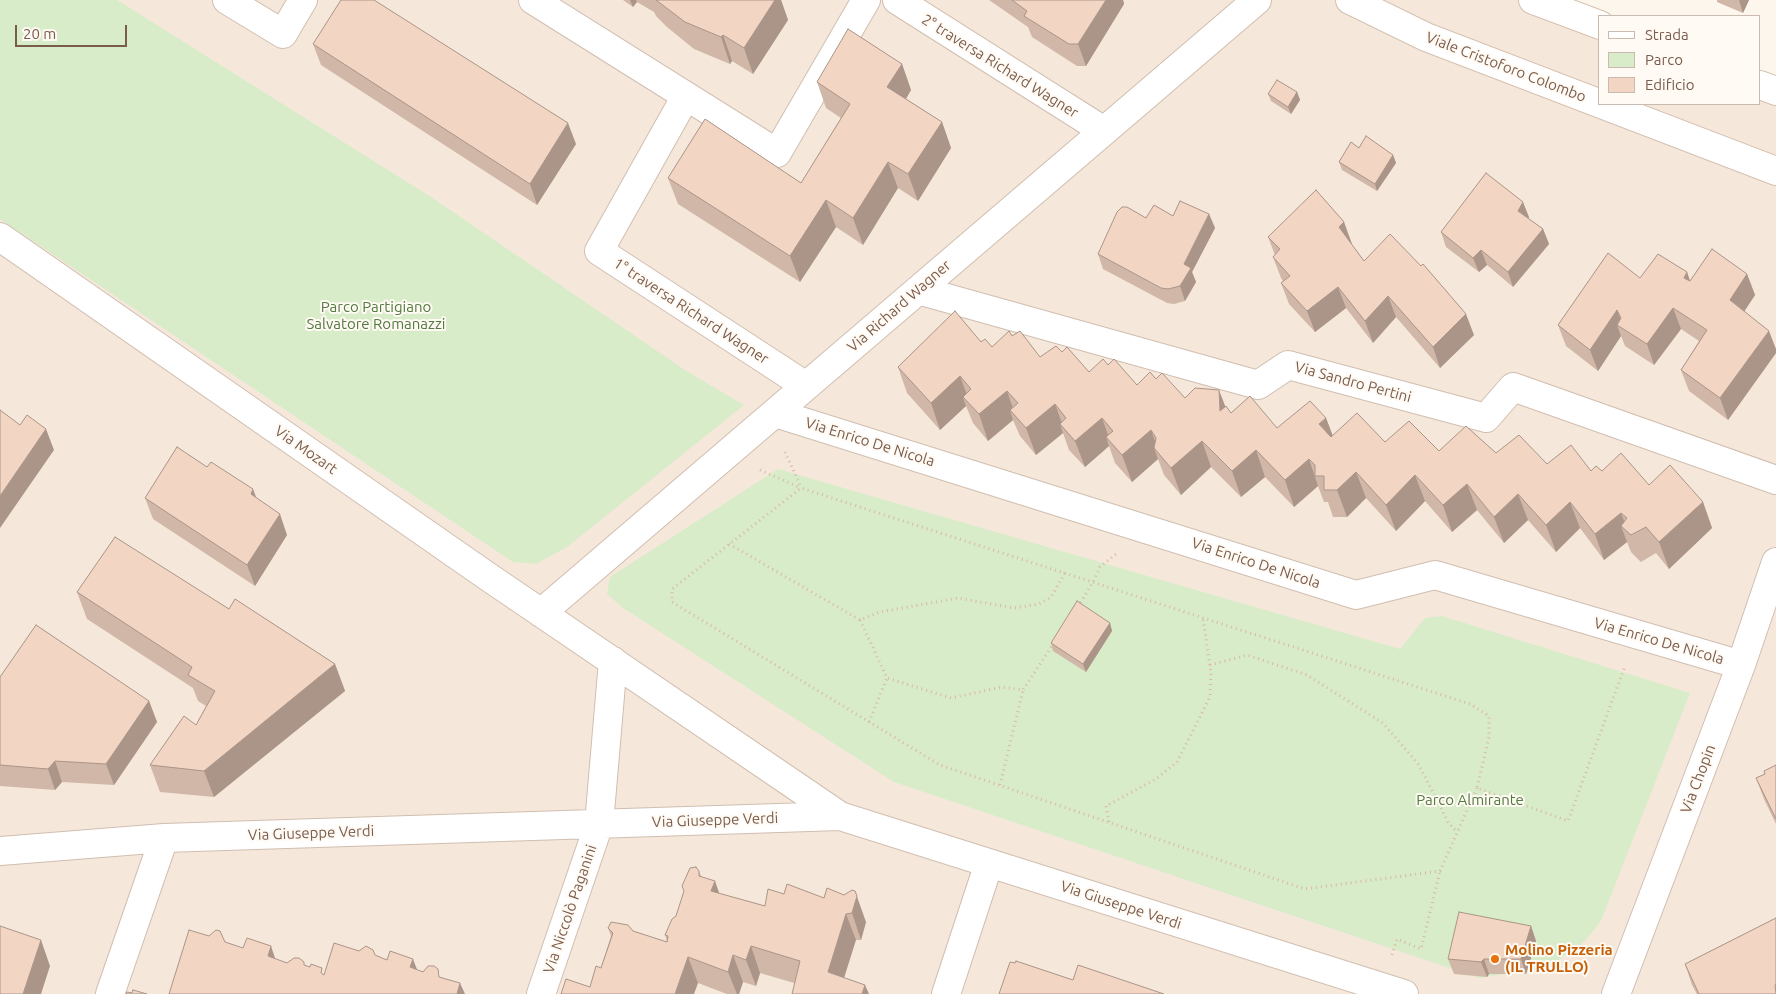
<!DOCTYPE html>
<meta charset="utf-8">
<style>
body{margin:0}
#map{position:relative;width:1776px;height:994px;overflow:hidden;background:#fdf6ec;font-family:Ubuntu,sans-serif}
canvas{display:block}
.legend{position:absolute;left:1598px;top:15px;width:162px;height:90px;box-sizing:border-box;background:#fffaf3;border:1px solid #cabbb1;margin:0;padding:6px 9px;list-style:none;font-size:15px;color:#7a5c4d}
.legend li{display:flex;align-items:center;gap:10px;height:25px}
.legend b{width:25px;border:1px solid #cabbb1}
.scale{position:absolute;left:15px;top:25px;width:112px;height:22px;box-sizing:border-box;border:2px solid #7a5c4d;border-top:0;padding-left:6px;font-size:15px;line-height:18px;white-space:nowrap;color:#7a5c4d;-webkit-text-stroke:4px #fffaf3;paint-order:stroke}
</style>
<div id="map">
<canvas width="1776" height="994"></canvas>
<ul class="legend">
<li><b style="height:6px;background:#fff"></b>Strada</li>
<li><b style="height:14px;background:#d8ecc9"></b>Parco</li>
<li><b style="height:14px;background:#f3d5c3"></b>Edificio</li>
</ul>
<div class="scale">20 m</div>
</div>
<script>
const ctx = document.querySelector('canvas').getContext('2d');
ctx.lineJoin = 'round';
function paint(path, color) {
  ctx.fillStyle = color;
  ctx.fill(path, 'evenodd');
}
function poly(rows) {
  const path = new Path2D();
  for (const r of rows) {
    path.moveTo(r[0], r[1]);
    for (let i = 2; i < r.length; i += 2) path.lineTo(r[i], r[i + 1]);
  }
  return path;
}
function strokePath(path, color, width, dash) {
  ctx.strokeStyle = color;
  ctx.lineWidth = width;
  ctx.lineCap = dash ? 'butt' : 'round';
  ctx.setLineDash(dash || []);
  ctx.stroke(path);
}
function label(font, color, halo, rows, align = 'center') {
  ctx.font = font + ' Ubuntu,sans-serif';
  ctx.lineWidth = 4;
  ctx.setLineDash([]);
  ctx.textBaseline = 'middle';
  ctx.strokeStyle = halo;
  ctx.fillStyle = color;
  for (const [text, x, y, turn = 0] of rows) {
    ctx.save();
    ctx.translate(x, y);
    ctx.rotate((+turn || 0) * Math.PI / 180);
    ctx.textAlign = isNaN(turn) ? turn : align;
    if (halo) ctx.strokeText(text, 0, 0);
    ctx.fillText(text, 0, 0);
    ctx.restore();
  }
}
const residential = poly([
 [0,0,1560,0,1600,16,1600,104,1760,104,1760,77,1776,84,1776,994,0,994]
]);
const green = poly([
 [0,0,117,0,431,197,688,372,744,405,567,547,536,564,513,562,0,219],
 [778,469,1400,649,1425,618,1442,616,1690,693,1601,921,1584,942,1547,968,1479,978,894,782,623,608,607,594,610,577]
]);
const path = poly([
 [785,452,801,487],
 [760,470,801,488],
 [729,544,860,620,880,612,958,598,1014,608,1039,604,1051,597,1065,573],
 [1078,607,1093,582,1100,567,1116,554],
 [860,620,887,678,951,698,1002,687,1023,690,1054,643],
 [1210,665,1247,655,1307,675,1383,723,1419,765,1448,822,1457,832],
 [869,722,887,678],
 [1000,785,1023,690],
 [1477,788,1440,871,1305,889,940,765,672,602,672,589,801,488,1470,704,1489,716,1489,737,1477,788,1568,821,1625,666],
 [1109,822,1106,806,1156,779,1177,762,1210,697,1211,673,1203,618],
 [1392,955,1397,939,1421,949,1440,871]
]);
const minor = poly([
 [227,0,283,34,303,0],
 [533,0,777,153,866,0],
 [897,0,1104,131],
 [686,96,599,251,806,386],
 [0,237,487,576,840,816],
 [918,290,1258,385,1288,365,1486,418,1513,387,1776,480],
 [775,413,1356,595,1435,575,1741,665],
 [541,613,1257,0],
 [0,851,164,838,840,816,1404,994],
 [110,994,164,838],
 [541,994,599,824,613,661],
 [946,994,989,863],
 [1616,994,1741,665,1776,562]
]);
const secondary = poly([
 [1350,0,1426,37,1776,171],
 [1533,0,1600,25],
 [1760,85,1776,91]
]);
const wall = poly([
 [623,0,781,0,788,20,753,74,732,61,730,64,694,49,667,27,656,16,654,12,637,2,633,7],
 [989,0,1123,0,1124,4,1086,66,1077,66,1032,37,1028,27],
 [1717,0,1749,0,1743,13,1717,2],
 [313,44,576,144,537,205,321,65],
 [902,64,911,90,906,99,942,122,951,148,918,201,898,188,863,245,836,227,800,282,678,204,668,178,801,183,841,118,826,108,817,82],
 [1297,92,1300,100,1291,114,1271,101,1268,94],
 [1359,148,1393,155,1396,163,1377,191,1342,170,1339,162],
 [1209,214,1215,228,1192,272,1196,282,1185,301,1174,304,1167,303,1103,269,1098,254,1146,218],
 [1529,217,1528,218,1543,229,1549,244,1513,287,1487,265,1479,272,1446,247,1441,232],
 [1344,222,1351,244,1364,261,1474,335,1440,368,1396,317,1373,343,1346,308,1315,332,1289,304,1281,283,1283,281,1281,278,1273,257,1275,255,1268,237],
 [1687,272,1690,281,1747,274,1755,295,1744,311,1776,349,1776,353,1728,420,1689,391,1681,370,1699,341,1681,329,1654,365,1625,346,1621,336,1598,371,1566,346,1558,325,1640,278],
 [1012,336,1040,357,1062,352,1089,372,1108,365,1137,385,1156,379,1185,398,1225,407,1231,413,1277,428,1326,418,1332,435,1385,442,1439,451,1496,453,1547,464,1591,471,1602,471,1703,502,1712,528,1669,569,1656,553,1641,562,1631,552,1627,542,1604,560,1580,528,1556,552,1528,520,1504,543,1477,510,1452,532,1425,501,1396,531,1366,498,1347,517,1333,517,1328,502,1324,502,1318,486,1294,507,1265,477,1241,497,1211,467,1181,495,1164,475,1158,459,1132,482,1115,463,1109,446,1085,467,1069,450,1063,433,1036,455,1020,436,1013,420,988,441,973,423,966,406,940,430,907,393,898,367,981,342,992,347],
 [207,467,256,498,287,535,255,586,153,519,145,498],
 [77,592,229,609,335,664,345,691,214,797,160,792,150,765,196,725,206,706,198,701,193,688,87,619],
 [1110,623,1112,631,1086,672,1053,651,1051,643],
 [0,677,149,701,157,722,114,785,62,782,55,790,0,786],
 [1776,765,1776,824,1764,799,1756,778,1765,774],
 [699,871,701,876,719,894,765,906,784,894,824,898,827,888,866,922,861,940,856,940,794,983,760,973,756,986,743,982,739,994,727,994,698,983,590,987,601,968,611,936,608,928,633,931,667,942,667,941,665,935,676,916],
 [1776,918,1776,994,1697,994,1692,985,1685,964],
 [1531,926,1536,941,1526,974,1489,974,1487,977,1454,974,1448,959]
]);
const shadedWall = poly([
 [630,0,636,0,637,2,633,7],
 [774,0,781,0,788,20,753,74,744,48],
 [1106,0,1123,0,1124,4,1086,66,1078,44],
 [1739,0,1749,0,1743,13],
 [723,35,732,61,730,64,721,37],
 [902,64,911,90,897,114,887,87],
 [1297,92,1300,100,1291,114,1288,107],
 [942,122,951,148,918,201,908,174],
 [568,123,576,144,537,205,530,184],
 [1393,155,1396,163,1377,191,1375,184],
 [888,162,898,188,863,245,853,218],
 [826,200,836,227,800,282,790,256],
 [1523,202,1529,217,1523,225,1518,211],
 [1209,214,1215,228,1192,272,1196,282,1185,301,1180,286,1184,264],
 [1344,222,1352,244,1346,248,1339,227],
 [1543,229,1549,244,1513,287,1508,272],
 [1481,250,1487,265,1479,272,1473,258],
 [1687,272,1694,293,1684,278],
 [1747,274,1755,295,1738,321,1730,300],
 [1338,287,1346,308,1315,332,1307,311],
 [1388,296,1396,317,1373,343,1365,321],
 [1673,308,1681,329,1654,365,1647,344],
 [1617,310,1624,329,1617,325,1621,336,1598,371,1590,350],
 [1466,314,1474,335,1440,368,1433,347],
 [1769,331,1776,349,1776,353,1728,420,1720,398],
 [960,376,970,403,963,397,966,406,940,430,931,403],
 [1219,390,1229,416,1220,411],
 [1007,391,1016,417,1010,410,1013,420,988,441,979,414],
 [1055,404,1064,429,1060,424,1063,433,1036,455,1026,428],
 [1102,418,1111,443,1106,437,1109,446,1085,467,1075,441],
 [1326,418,1336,444,1319,424],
 [46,429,54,450,0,528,0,496],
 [1151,430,1160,455,1154,448,1158,459,1132,482,1122,455],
 [1202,441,1211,467,1181,495,1171,468],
 [1256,450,1265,477,1241,497,1232,471],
 [1309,459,1318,486,1294,507,1285,480],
 [1356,472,1366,498,1347,517,1337,490],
 [1415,475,1425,501,1396,531,1386,505],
 [1467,484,1477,510,1452,532,1443,505],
 [253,489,261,510,251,494],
 [1518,494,1528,520,1504,543,1494,517],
 [1570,502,1580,528,1556,552,1546,525],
 [1703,502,1712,528,1669,569,1659,542],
 [1621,513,1629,533,1621,526,1627,542,1604,560,1595,534],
 [280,514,287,535,255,586,247,565],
 [1110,623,1112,631,1086,672,1083,664],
 [335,664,345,691,214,797,204,771],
 [149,701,157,722,114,785,106,764],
 [55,761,62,782,55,790,48,769],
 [715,881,724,907,711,891],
 [855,891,866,922,861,940,852,913],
 [846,914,856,940,839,994,828,972],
 [1531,926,1536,941,1526,974,1521,959],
 [41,940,50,966,41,994,23,994],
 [271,946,280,973,268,956],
 [751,946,760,973,756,986,746,960],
 [733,955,743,982,739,994,737,994,728,972],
 [688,957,698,983,694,994,675,994],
 [413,959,423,985,410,967],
 [1484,959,1489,974,1487,977,1481,962],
 [460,983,465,994,457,994],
 [865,985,869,994,862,994]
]);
const building = poly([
 [341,0,374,0,568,123,530,184,313,44,341,0],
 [656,0,775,0,744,48,723,35,721,37,685,22,656,0],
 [1012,0,1106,0,1078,44,1069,44,1024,16,1027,11,1012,0],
 [848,29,902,64,887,87,942,122,908,174,888,162,853,218,826,200,790,256,668,178,705,119,801,183,850,104,817,82,848,29],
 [1277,80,1297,92,1288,107,1268,94,1277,80],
 [1366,136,1393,155,1375,184,1339,162,1351,142,1359,148,1366,136],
 [1486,173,1523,202,1518,211,1543,229,1508,272,1481,250,1473,258,1441,232,1486,173],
 [1316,190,1344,222,1339,227,1364,261,1390,234,1421,266,1423,264,1466,314,1433,347,1388,296,1365,321,1338,287,1307,311,1281,283,1290,276,1273,257,1280,249,1268,237,1316,190],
 [1180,201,1209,214,1184,264,1191,268,1180,286,1168,289,1161,288,1098,254,1117,212,1122,207,1127,207,1146,218,1154,205,1173,216,1180,201],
 [1712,249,1747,274,1730,300,1769,331,1720,398,1681,370,1707,330,1673,308,1647,344,1617,325,1621,318,1617,310,1590,350,1558,325,1608,253,1640,278,1658,254,1687,272,1684,278,1690,281,1712,249],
 [955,311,981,342,985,339,992,347,1009,331,1012,336,1020,331,1040,357,1056,346,1062,352,1067,347,1089,372,1103,359,1108,365,1114,359,1137,385,1150,372,1156,379,1162,373,1185,398,1195,388,1219,390,1220,411,1226,406,1231,413,1250,396,1277,428,1310,401,1326,418,1319,424,1331,437,1357,413,1385,442,1409,421,1439,451,1466,426,1496,453,1519,435,1547,464,1571,445,1591,471,1596,466,1602,471,1621,453,1649,485,1670,465,1703,502,1659,542,1646,527,1631,535,1621,526,1627,518,1621,513,1595,534,1570,502,1546,525,1518,494,1494,517,1467,484,1443,505,1415,475,1386,505,1356,472,1337,490,1324,490,1324,476,1315,476,1315,465,1309,459,1285,480,1256,450,1232,471,1202,441,1171,468,1154,448,1156,438,1151,430,1122,455,1106,437,1113,431,1102,418,1075,441,1060,424,1066,418,1055,404,1026,428,1010,410,1018,403,1007,391,979,414,963,397,971,389,960,376,931,403,898,367,955,311],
 [0,410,20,425,27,415,46,429,0,496,0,410],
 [177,447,207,467,211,462,253,489,251,494,280,514,247,565,145,498,177,447],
 [115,537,229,609,235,599,335,664,204,771,150,765,184,716,196,725,215,691,188,675,192,667,77,592,115,537],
 [1077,601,1110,623,1083,664,1051,643,1077,601],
 [36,625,149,701,106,764,55,761,48,769,0,765,0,677,36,625],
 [1776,765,1776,819,1756,778,1765,774,1764,771,1776,765],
 [696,867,699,871,699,876,715,881,711,891,765,906,768,889,784,894,787,884,824,898,827,888,844,895,852,890,855,891,857,896,852,913,846,914,828,972,865,985,862,994,792,994,800,961,751,946,746,960,733,955,728,972,688,957,675,994,561,994,566,979,590,987,596,966,601,968,613,933,608,928,611,922,628,925,633,931,667,942,668,936,665,935,672,919,676,916,684,891,682,886,690,868,696,867],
 [1459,912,1531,926,1521,959,1484,959,1481,962,1448,959,1459,912],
 [1776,918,1776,984,1775,985,1776,994,1699,994,1685,964,1776,918],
 [0,926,41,940,23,994,0,994,0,926],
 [189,930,209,936,216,930,220,931,225,942,243,948,247,938,271,946,268,956,287,963,294,958,299,958,304,962,304,965,310,967,311,964,322,968,321,973,324,975,334,943,359,951,366,946,373,950,375,955,387,960,390,951,413,959,410,967,423,972,428,966,434,966,438,969,439,977,460,983,457,994,169,994,189,930],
 [1016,961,1073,980,1078,965,1164,994,999,994,1010,962,1015,963,1016,961],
 [133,990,147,994,126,994,127,992,132,993,133,990]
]);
const markers = [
 [1495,959,5,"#e8710a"]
];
const streetNames = [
 ["2° traversa Richard Wagner",1000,66,32],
 ["Viale Cristoforo Colombo",1506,67,21],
 ["Via Richard Wagner",899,306,-41],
 ["1° traversa Richard Wagner",691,311,33],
 ["Via Sandro Pertini",1353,382,15],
 ["Via Enrico De Nicola",870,442,17],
 ["Via Mozart",306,450,35],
 ["Via Enrico De Nicola",1256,563,18],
 ["Via Enrico De Nicola",1659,641,16],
 ["Via Chopin",1698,779,-69],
 ["Via Giuseppe Verdi",715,820,-2],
 ["Via Giuseppe Verdi",311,833,-2],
 ["Via Giuseppe Verdi",1121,905,18],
 ["Via Niccolò Paganini",570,909,-71]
];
const parkNames = [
 ["Parco Partigiano",376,307],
 ["Salvatore Romanazzi",376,324],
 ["Parco Almirante",1470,800]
];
const foodNames = [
 ["Molino Pizzeria",1505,950],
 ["(IL TRULLO)",1505,967]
];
paint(residential, '#f5e8da');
paint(green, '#d8ecc9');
strokePath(minor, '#d1beb0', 30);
strokePath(secondary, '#d6c0b0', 30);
strokePath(path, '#d9b8a5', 3, [1, 4]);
strokePath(minor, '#fff', 28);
strokePath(secondary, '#fff', 28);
paint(wall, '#d1b7a8');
paint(shadedWall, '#aa9588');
paint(building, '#f3d5c3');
strokePath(building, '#aa9588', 1);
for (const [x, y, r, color] of markers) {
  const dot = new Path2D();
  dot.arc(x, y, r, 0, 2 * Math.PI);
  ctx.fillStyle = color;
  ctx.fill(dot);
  strokePath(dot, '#fffaf3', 2);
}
label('15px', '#7a5c4d', '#fffaf3', streetNames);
label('15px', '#537a41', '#fffaf3', parkNames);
label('bold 15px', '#c56008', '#fffaf3', foodNames, 'left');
</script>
